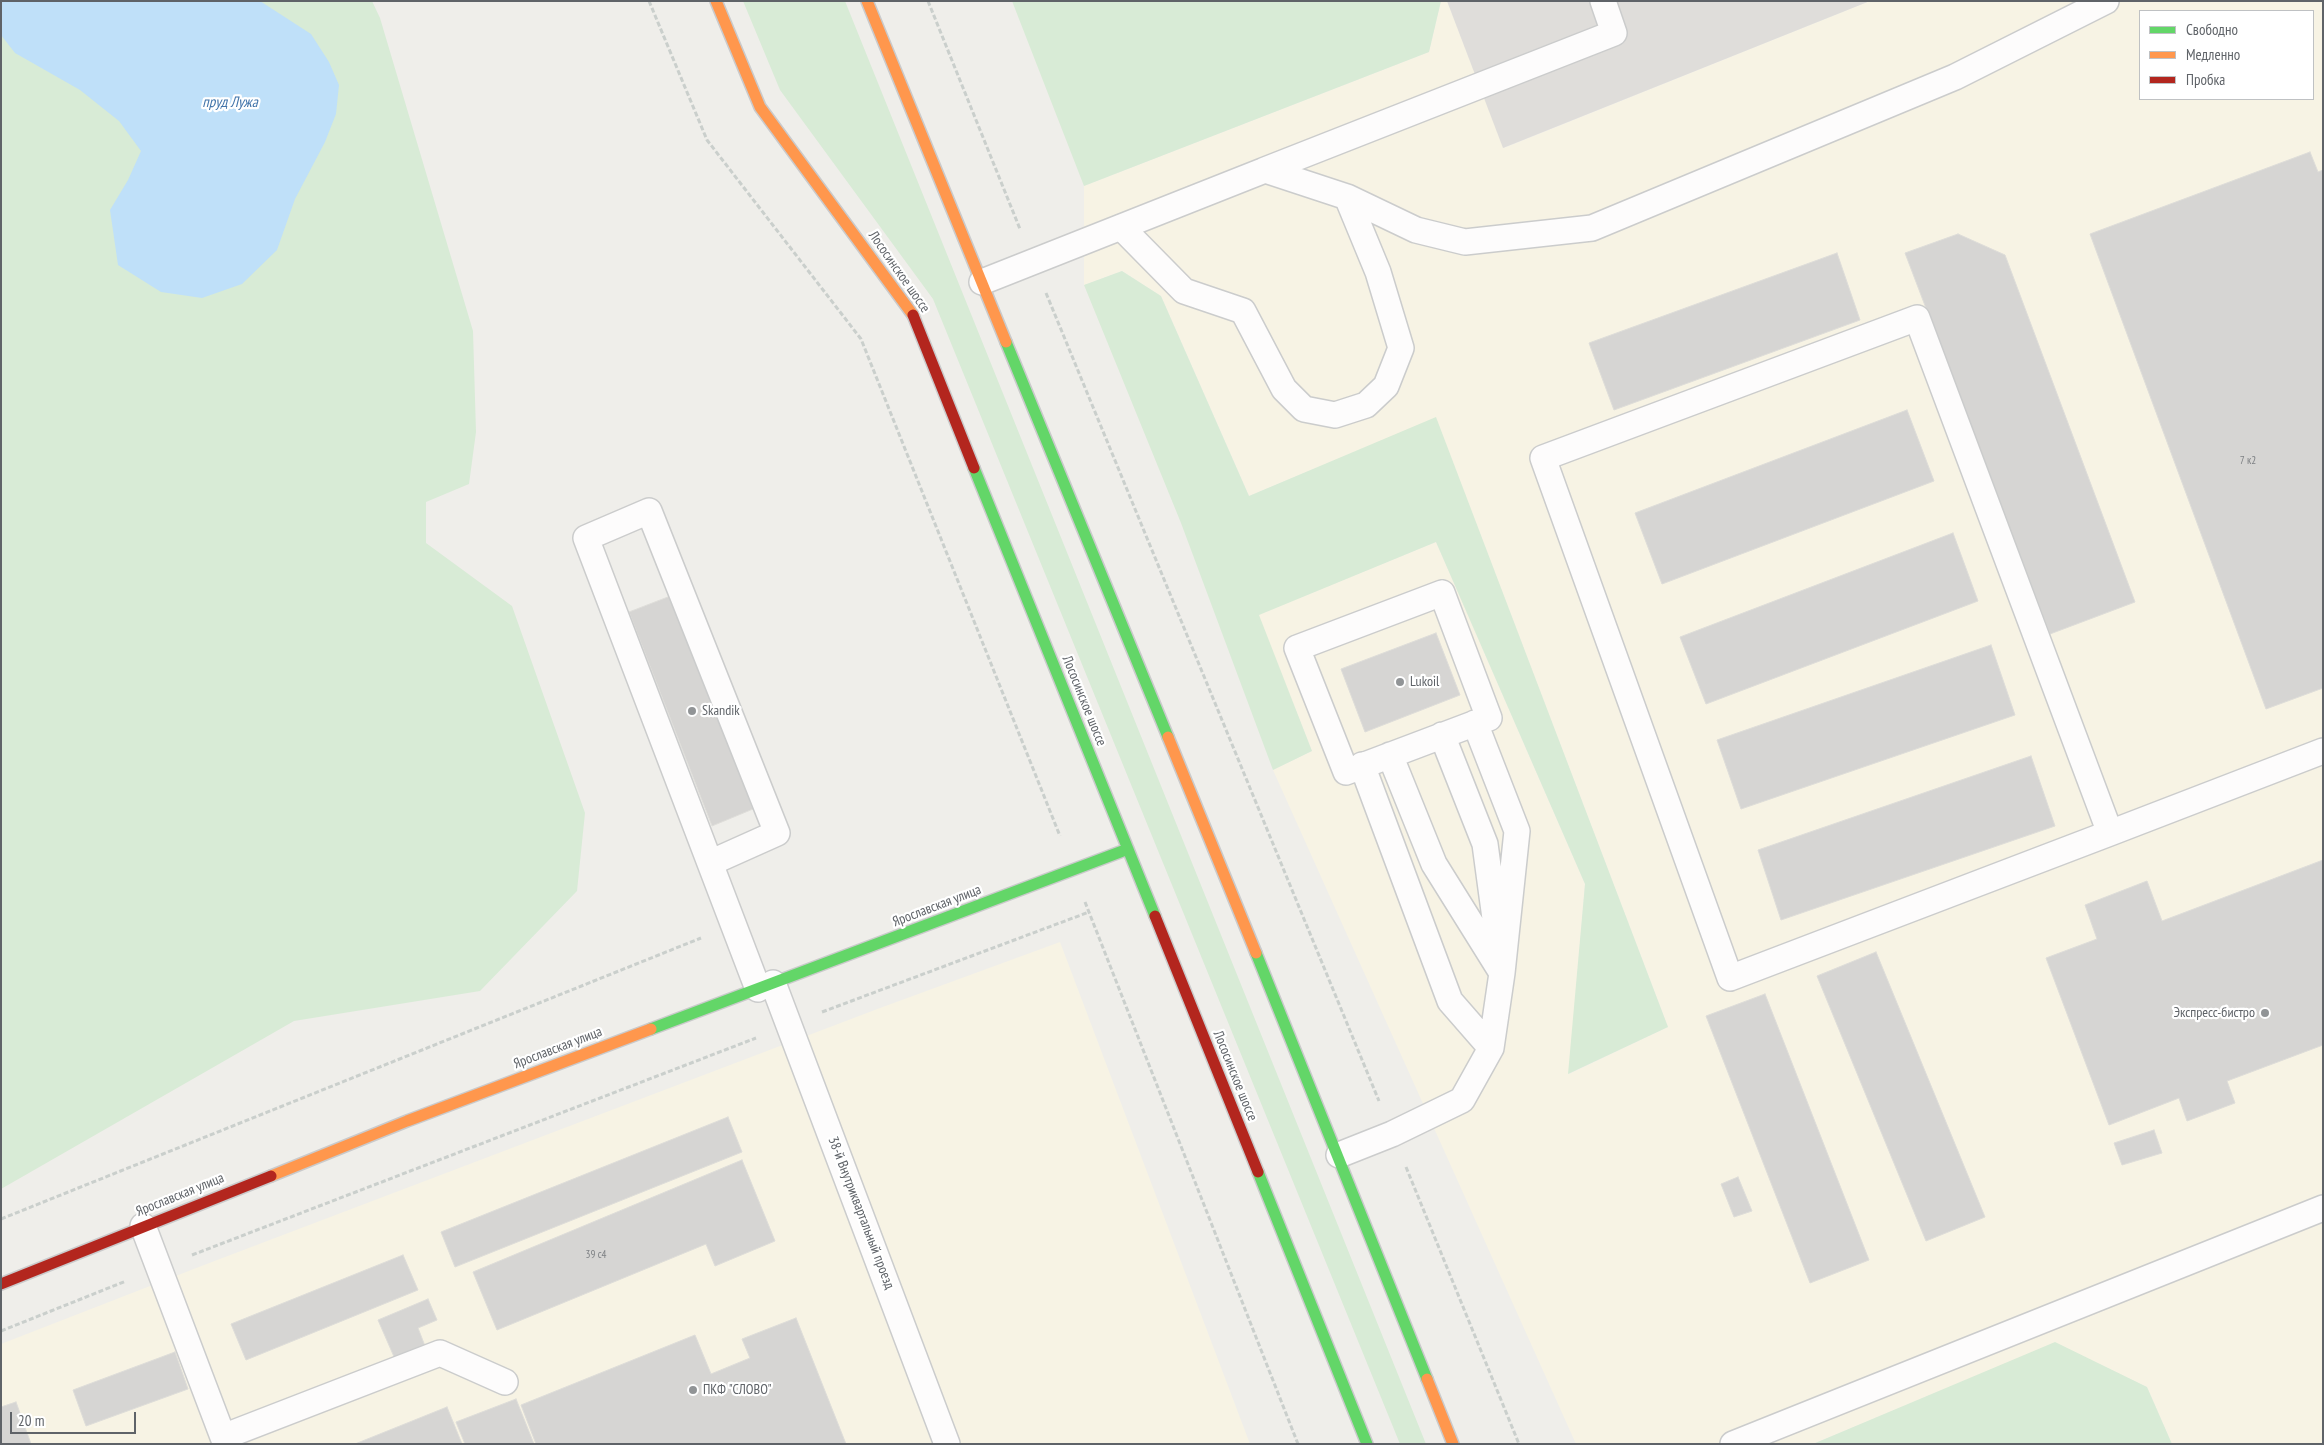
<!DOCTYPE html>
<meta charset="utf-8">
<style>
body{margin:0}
#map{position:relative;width:2324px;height:1445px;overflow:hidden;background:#efeeea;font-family:"PT Sans Narrow",sans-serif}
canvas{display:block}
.frame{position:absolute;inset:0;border:2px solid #5f6368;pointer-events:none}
.legend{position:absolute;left:2139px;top:10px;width:175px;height:90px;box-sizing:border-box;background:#fff;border:1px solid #bfc1c3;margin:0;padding:6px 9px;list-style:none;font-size:15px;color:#5f6368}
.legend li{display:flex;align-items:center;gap:10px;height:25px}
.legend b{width:25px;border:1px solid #bfc1c3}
.scale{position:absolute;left:10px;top:1412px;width:126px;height:22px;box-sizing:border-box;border:2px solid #5f6368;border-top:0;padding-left:6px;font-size:15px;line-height:18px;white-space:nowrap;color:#5f6368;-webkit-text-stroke:4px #fff;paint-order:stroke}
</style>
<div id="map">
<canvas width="2324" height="1445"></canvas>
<div class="frame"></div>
<ul class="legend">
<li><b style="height:6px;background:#63d668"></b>Свободно</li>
<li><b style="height:6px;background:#ff974d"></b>Медленно</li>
<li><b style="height:6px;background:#b3261e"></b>Пробка</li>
</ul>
<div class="scale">20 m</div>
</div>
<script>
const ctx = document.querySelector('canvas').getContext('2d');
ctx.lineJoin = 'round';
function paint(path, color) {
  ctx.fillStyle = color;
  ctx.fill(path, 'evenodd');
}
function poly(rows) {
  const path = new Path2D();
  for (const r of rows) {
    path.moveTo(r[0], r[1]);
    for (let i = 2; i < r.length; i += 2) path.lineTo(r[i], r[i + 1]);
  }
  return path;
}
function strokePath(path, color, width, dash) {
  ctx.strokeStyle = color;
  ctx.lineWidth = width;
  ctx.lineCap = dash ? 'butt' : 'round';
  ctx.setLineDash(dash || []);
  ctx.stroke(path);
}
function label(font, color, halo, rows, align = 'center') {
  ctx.font = font + ' "PT Sans Narrow",sans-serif';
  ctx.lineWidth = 4.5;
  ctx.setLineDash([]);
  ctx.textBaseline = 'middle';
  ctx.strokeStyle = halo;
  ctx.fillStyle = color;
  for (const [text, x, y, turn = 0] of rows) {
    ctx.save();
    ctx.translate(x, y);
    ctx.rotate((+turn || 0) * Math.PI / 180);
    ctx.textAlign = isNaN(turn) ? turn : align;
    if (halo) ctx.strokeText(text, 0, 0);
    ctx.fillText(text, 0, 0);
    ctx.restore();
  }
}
const commercial = poly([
 [1441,1,1447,1,1504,148,1870,1,2323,1,2323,1444,2172,1444,2147,1387,2055,1343,1813,1444,1576,1444,1273,770,1312,751,1258,615,1436,542,1585,884,1569,1074,1668,1027,1436,418,1249,496,1161,296,1122,271,1084,285,1084,186,1429,52],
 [2140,11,2313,11,2313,99,2140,99],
 [1060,942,1250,1444,1,1444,1,1344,204,1265,880,1008]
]);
const industrial = poly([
 [1447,1,1870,1,1503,148]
]);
const green = poly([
 [1,1,372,1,380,18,473,331,476,432,469,484,426,502,426,543,512,606,585,813,577,891,480,991,294,1021,1,1189],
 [743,1,845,1,1426,1444,1400,1444,933,299,780,90],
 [1012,1,1441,1,1429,52,1084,186],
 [1122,271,1161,296,1249,496,1436,417,1668,1027,1568,1074,1585,884,1436,542,1259,615,1312,751,1273,770,1181,523,1084,285],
 [2055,1342,2147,1387,2172,1444,1813,1444]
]);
const water = poly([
 [1,1,260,1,311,34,329,62,339,85,336,114,325,142,295,199,277,250,242,284,202,298,161,292,118,265,110,210,128,180,141,151,119,121,80,90,15,53,1,35]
]);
const building = poly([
 [2310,152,2318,172,2323,170,2323,688,2266,709,2090,234,2310,152],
 [1958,234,2005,255,2135,602,2050,634,1905,253,1958,234],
 [1837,253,1860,320,1614,410,1589,343,1837,253],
 [1907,410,1934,481,1662,584,1635,513,1907,410],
 [1953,533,1978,601,1706,704,1680,637,1953,533],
 [673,595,753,809,712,826,629,612,673,595],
 [1436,633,1460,695,1365,732,1341,669,1436,633],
 [1991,645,2015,715,1741,809,1717,740,1991,645],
 [2031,756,2055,826,1781,920,1758,850,2031,756],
 [2323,860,2323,1045,2227,1081,2235,1103,2187,1121,2179,1098,2109,1125,2046,958,2097,939,2085,905,2147,881,2162,921,2323,860],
 [1876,952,1985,1217,1926,1241,1817,976,1876,952],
 [1765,994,1869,1260,1810,1283,1706,1016,1765,994],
 [728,1117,742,1152,455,1267,441,1232,728,1117],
 [2154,1130,2162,1153,2122,1165,2114,1143,2154,1130],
 [742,1160,775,1241,715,1266,706,1244,497,1330,473,1272,742,1160],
 [1738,1177,1752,1211,1734,1217,1721,1184,1738,1177],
 [403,1255,418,1290,246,1360,231,1324,403,1255],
 [428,1299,437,1320,418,1328,425,1346,395,1359,378,1320,428,1299],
 [796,1318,846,1444,536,1444,521,1405,695,1335,711,1374,750,1358,742,1339,796,1318],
 [175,1352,188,1389,86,1426,73,1390,175,1352],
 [516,1399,534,1444,465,1444,456,1422,516,1399],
 [16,1402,31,1444,1,1444,1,1407,16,1402],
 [447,1407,462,1444,355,1444,447,1407]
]);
const path = poly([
 [649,1,707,140,861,339,1060,836],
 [928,1,1020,229],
 [1046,293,1379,1101],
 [1085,902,1298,1444],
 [822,1012,1089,912],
 [1406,1167,1519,1444],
 [1,1219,701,938],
 [192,1255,756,1038],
 [1,1331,126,1281]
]);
const lane = poly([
 [1265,170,1614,33,1603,1],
 [1121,227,1184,291,1243,311,1284,389,1304,409,1335,415,1366,405,1386,386,1401,348,1378,272,1347,197],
 [982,282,1265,170,1347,197,1416,230,1465,242,1592,228,1955,77,2106,1],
 [1442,593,1489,718,1346,772,1297,648,1442,593],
 [1442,735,1485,844,1497,933],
 [1390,755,1434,864,1502,973],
 [1362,765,1450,1001,1491,1048],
 [2110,833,1917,318,1543,458,1730,978,2110,833,2323,751],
 [710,863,777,833,649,511,586,538,758,989],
 [773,983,947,1444],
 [1339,1155,1392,1134,1462,1100,1491,1048,1502,973,1517,831,1475,723],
 [143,1226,223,1437,440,1353,505,1382],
 [1733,1444,2323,1208]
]);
const fast = poly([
 [1006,342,1168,737],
 [974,468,1155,916],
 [1256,953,1427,1379],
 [651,1029,1128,849],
 [1258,1172,1367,1444]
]);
const slow = poly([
 [716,1,760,107,913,315],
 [867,1,1006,342],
 [1168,737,1256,953],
 [271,1176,407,1121,651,1029],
 [1427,1379,1453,1444]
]);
const jam = poly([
 [913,315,974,468],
 [1155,916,1258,1172],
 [1,1284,271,1176]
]);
const markers = [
 [1400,682,5,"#919496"],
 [692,711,5,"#919496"],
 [2265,1013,5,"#919496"],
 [693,1390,5,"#919496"]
];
const numberNames = [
 ["7 к2",2248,461],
 ["39 с4",596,1255]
];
const streetNames = [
 ["Лососинское шоссе",899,272,55],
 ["Лососинское шоссе",1084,701,68],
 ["Ярославская улица",937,906,-21],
 ["Ярославская улица",558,1048,-21],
 ["Лососинское шоссе",1235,1076,68],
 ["Ярославская улица",180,1195,-22],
 ["38-й Внутриквартальный проезд",861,1213,69]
];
const poiNames = [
 ["Lukoil",1410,682],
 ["Skandik",702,711],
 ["Экспресс-бистро",2255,1013,"right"],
 ["ПКФ \"СЛОВО\"",703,1390]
];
const waterNames = [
 ["пруд Лужа",230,103]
];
paint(commercial, '#f7f3e4');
paint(industrial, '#dfddda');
paint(green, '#d8ebd6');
paint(water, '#bfe0f9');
paint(building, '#d6d5d3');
strokePath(building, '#deddd9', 1);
strokePath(lane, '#cbcccc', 28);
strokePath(fast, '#cacacb', 14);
strokePath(slow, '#cacacb', 14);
strokePath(jam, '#cacacb', 14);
strokePath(path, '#cacfcc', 3, [5, 2.5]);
strokePath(lane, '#fdfcfc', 25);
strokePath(fast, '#63d668', 11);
strokePath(slow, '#ff974d', 11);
strokePath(jam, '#b3261e', 11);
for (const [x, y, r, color] of markers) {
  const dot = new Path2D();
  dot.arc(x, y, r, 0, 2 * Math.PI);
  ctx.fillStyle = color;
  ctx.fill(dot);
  strokePath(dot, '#fff', 2);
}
label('11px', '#7e8184', null, numberNames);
label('14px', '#5f6368', '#fff', streetNames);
label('14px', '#5f6368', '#fff', poiNames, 'left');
label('italic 15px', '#4174aa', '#fff', waterNames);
</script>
